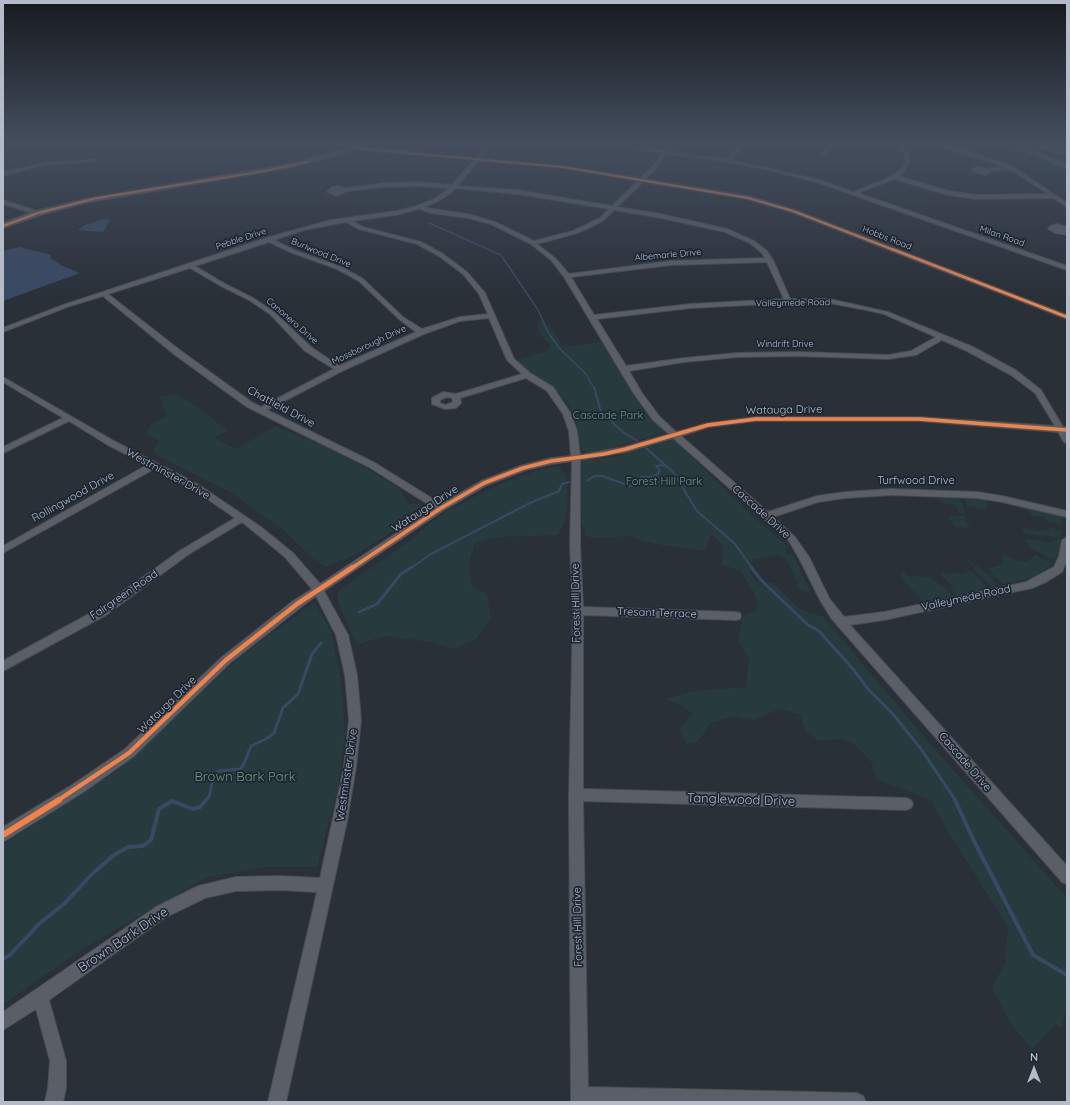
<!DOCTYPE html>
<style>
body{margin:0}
#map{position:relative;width:1070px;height:1105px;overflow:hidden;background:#2a3038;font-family:Quicksand,sans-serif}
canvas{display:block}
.frame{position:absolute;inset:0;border:4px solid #b4bcc9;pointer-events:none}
.north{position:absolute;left:1014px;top:1049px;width:40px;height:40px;-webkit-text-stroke:3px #1d2633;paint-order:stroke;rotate:0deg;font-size:11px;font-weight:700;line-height:16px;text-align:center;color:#b4bcc9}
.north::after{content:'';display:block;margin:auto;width:14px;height:18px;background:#b4bcc9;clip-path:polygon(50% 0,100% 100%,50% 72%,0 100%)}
</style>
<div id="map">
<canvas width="1070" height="1105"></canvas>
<div class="frame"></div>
<div class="north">N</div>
</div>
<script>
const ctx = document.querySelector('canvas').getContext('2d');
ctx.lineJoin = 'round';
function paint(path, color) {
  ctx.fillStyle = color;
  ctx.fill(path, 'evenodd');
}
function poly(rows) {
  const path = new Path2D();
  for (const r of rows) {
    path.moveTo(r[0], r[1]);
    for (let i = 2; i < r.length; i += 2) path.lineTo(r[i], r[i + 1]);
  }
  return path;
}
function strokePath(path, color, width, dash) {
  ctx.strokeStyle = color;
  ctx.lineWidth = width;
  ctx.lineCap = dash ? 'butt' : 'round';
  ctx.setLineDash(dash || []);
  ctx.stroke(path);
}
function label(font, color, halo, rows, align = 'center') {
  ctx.font = font + ' Quicksand,sans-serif';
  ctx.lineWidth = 3.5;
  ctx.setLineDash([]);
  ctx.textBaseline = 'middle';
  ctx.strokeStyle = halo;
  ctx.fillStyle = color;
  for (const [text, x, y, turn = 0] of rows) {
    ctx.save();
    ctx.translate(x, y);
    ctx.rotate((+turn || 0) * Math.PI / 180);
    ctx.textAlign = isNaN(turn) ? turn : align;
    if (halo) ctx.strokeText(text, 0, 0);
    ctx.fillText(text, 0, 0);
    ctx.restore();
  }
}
const green = poly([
 [977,144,1008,144,1023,149,1067,169,1067,180,1016,157],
 [540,320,550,326,555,332,561,345,571,346,602,342,633,395,645,413,666,432,605,450,587,452,581,450,576,419,566,400,555,389,521,366,516,360,547,351,551,345,541,336,537,325],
 [178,394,228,430,215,438,236,449,276,426,319,444,359,464,401,489,408,504,420,504,422,513,356,554,326,567,314,559,282,529,232,493,158,456,153,450,159,440,145,434,151,424,167,416,160,397],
 [673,439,747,511,789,548,785,553,794,556,811,593,800,590,787,560,778,555,752,560,750,572,757,583,773,583,799,609,824,617,925,738,1067,898,1067,1001,1062,1028,1055,1025,1032,1049,1013,1027,992,988,1005,963,1008,927,945,827,931,800,877,779,871,761,855,745,842,739,818,741,805,729,800,714,779,709,753,721,735,716,710,723,698,742,687,744,679,730,693,714,679,704,666,699,693,691,746,687,749,659,738,640,742,619,746,614,759,610,755,594,741,572,721,564,723,555,722,544,711,534,705,551,661,545,643,541,629,536,594,538,585,536,585,527,582,527,578,461,614,457,646,448],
 [558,466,565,474,568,498,565,521,558,535,499,537,475,543,469,563,471,585,487,594,491,619,475,640,454,649,431,642,384,636,357,645,341,609,337,597,338,591,411,540,426,526,447,511,504,482,541,469],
 [936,494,959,496,965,511,964,514,959,513,955,505,941,503],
 [964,496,991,498,987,501,988,506,985,510,967,506],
 [1018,504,1059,514,1063,518,1062,526,1048,521,1045,518,1033,516,1025,509,1019,509],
 [960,515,964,515,970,528,955,527,948,516,960,516],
 [1022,528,1039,531,1042,530,1050,531,1049,528,1051,528,1061,530,1060,549,1055,561,1050,559,1033,549,1024,540,1033,539,1052,543,1053,541,1058,540,1059,537,1024,534],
 [1004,554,1016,561,1025,562,1036,555,1052,564,1038,574,1026,579,1003,584,993,575,989,568,1004,564,1002,560],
 [969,559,974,566,979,567,992,578,997,586,992,587,974,569,967,560],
 [972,571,987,588,956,595,950,588,953,586,940,574,944,572,946,574,956,572,959,574],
 [904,572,907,576,929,577,945,588,952,596,924,601,921,599,904,581,900,573],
 [315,602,331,632,341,679,345,733,337,792,317,867,263,867,205,878,83,949,3,1004,3,844,121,768,241,656]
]);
const water = poly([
 [103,219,110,220,103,232,78,230,85,225],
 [19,247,51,255,50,258,59,263,60,265,80,273,3,301,3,251]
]);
const streamFar3 = poly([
 [429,223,501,255,538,310,548,332,559,348,586,374,594,388]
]);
const streamFar2 = poly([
 [594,387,601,412,623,432,637,441],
 [646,448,673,472,697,511,735,544,752,568],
 [587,481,594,476,602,476,630,486,639,483,641,477,652,477,658,474,660,470,656,466,665,465],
 [411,568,431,554,530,503,559,491,562,484,569,482]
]);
const streamFar1 = poly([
 [751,567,761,580,808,625,819,631,853,669,868,689,893,714,921,749,956,801],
 [359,612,377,604,401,574,412,567],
 [171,801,173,801],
 [205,801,209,797,213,778,219,771,240,769,243,766,251,746,266,739,274,733,283,708,298,694,312,654,321,643]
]);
const stream = poly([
 [955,800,975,843,1033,955,1067,975],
 [3,959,10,955,40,923,65,903,92,874,114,855,128,847,143,846,151,840,159,809,172,801,193,809,200,807,206,800]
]);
const minor = poly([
 [338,144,476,158,489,144,493,144,481,158,563,166,640,178,652,167,662,153,606,145,604,144,664,151,669,144,673,144,668,151,727,159,735,151,738,144,742,144,739,151,731,160,820,180,853,192,886,179,898,172,905,163,904,155,896,144,900,144,908,155,909,163,902,174,898,176,949,191,976,195,1048,194,1010,169,991,171,985,175,972,171,972,169,977,167,987,169,1005,167,932,144,939,144,955,147,1012,166,1067,203,1067,207,1053,198,976,199,948,195,894,179,858,193,1067,266,1067,270,816,182,769,170,728,162,666,154,656,169,645,179,748,196,795,210,1067,315,1067,319,791,212,747,199,643,182,617,207,661,214,727,229,754,241,767,251,773,260,790,299,829,299,888,312,973,347,1017,371,1041,390,1063,427,1067,427,1067,443,1064,442,1058,432,919,421,756,421,709,427,681,436,768,512,817,496,845,492,891,489,977,492,1002,496,1067,511,1067,517,1002,502,977,498,891,495,845,498,818,502,773,517,795,537,809,557,829,598,844,617,884,612,1026,582,1054,567,1059,556,1062,540,1067,537,1067,560,1062,572,1046,582,1032,588,884,620,850,625,1067,866,1067,884,1062,882,831,618,820,600,799,558,789,541,673,438,626,452,580,460,580,544,583,607,736,612,740,613,741,616,740,619,736,620,583,615,583,789,906,798,911,800,913,804,911,808,906,810,583,801,588,1087,857,1093,863,1096,866,1102,571,1102,569,795,573,611,570,544,572,461,551,464,526,470,487,485,444,510,324,591,348,635,357,675,361,720,356,767,347,821,286,1102,268,1102,317,892,280,890,236,891,205,898,166,917,49,1000,66,1061,66,1088,63,1102,45,1102,48,1088,50,1061,36,1009,3,1030,3,1012,156,907,198,886,236,877,280,876,320,878,344,767,349,720,345,675,336,635,316,596,301,607,230,663,133,757,82,793,3,842,3,827,72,785,125,749,222,657,293,601,312,589,285,557,242,522,189,554,106,615,3,671,3,661,98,609,181,550,235,518,193,489,154,469,3,553,3,546,147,465,108,445,69,421,3,453,3,447,63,418,3,382,3,377,114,441,199,485,261,527,293,553,320,584,434,508,369,467,247,407,175,355,103,296,67,307,3,332,3,328,63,305,266,238,331,220,396,211,417,206,434,199,450,188,419,186,385,187,347,191,337,196,327,192,331,188,337,186,345,188,385,183,419,182,452,185,474,160,362,150,338,144],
 [479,161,563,168,638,181,612,206,517,190,457,186,479,161],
 [455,188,517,194,609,209,600,218,573,231,534,241,495,222,468,214,432,209,424,207,438,201,451,193,455,188],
 [337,190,340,190,341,191,334,191,337,190],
 [419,209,431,213,468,218,491,224,531,244,551,260,564,277,634,394,653,420,669,434,624,447,580,455,577,431,571,414,553,387,530,373,514,359,485,293,467,272,443,254,421,242,363,227,352,221,396,215,419,209],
 [614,210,661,218,725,232,750,243,762,253,765,258,671,261,569,274,555,258,537,244,577,233,591,227,604,220,614,210],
 [346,222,359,229,417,244,439,256,463,274,479,294,488,314,460,317,422,329,403,317,363,279,341,267,294,250,274,240,304,230,346,222],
 [269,242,290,252,337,269,359,281,399,319,416,332,339,366,311,347,274,312,253,298,225,284,195,266,269,242],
 [767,262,784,299,691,304,594,315,571,277,671,265,767,262],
 [190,268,221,286,249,300,270,314,305,351,334,369,261,407,253,403,181,351,108,294,190,268],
 [788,303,829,303,866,310,884,314,936,337,911,351,888,355,798,352,737,353,684,358,626,366,597,319,691,308,788,303],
 [489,318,507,360,522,374,456,394,443,392,432,398,432,404,445,409,456,408,461,403,460,398,526,378,547,391,563,414,569,431,571,456,551,458,520,466,481,481,441,504,375,463,267,410,342,371,424,334,460,321,489,318],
 [942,340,967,351,1011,375,1035,393,1055,426,919,417,756,417,708,423,676,432,659,416,642,393,629,371,684,362,737,357,798,356,888,359,916,355,942,340],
 [447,397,452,398,453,402,446,405,440,403,440,400,447,397],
 [828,144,832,144,832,148,825,155,821,155,821,153,828,148,828,144],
 [96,159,98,161,44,165,3,176,3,172,44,163,96,159],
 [3,200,40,212,41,213,38,215,3,204,3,200],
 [1057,224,1067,227,1067,231,1054,228,1067,231,1067,235,1055,233,1048,229,1050,226,1057,224]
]);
const major = poly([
 [362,144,370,144,324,159,289,168,85,203,41,215,3,228,3,223,35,211,85,199,289,164,362,144]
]);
const highway = poly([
 [1010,144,1018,144,1067,164,1067,169,1011,145,1010,144],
 [1043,145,1067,152,1067,156,1041,148,1040,147,1043,145]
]);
const cyclewayFar4 = poly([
 [340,144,362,149,563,167,748,198,793,211,894,250],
 [3,226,38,213,97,198,265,171,307,162]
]);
const cyclewayFar3 = poly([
 [892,249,1067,317]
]);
const cyclewayFar2 = poly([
 [352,568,441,508,484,483,523,468,551,461,604,454,626,449,708,425,756,419,919,419,1067,430]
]);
const cyclewayFar1 = poly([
 [57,801,129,753,226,660,297,604,353,567]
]);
const cycleway = poly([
 [3,835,59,800]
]);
const farStreetnames = [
 ["Milan Road",1002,236,19],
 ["Hobbs Road",887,238,21],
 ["Pebble Drive",241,239,-18],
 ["Burlwood Drive",321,253,22],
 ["Albemarle Drive",668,255,-5],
 ["Valleymede Road",793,303,-1],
 ["Canonero Drive",292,321,41],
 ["Windrift Drive",785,344],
 ["Mossborough Drive",369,345,-25]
];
const streetNames = [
 ["Chatfield Drive",281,407,28],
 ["Watauga Drive",784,410,-1],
 ["Westminster Drive",168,474,29],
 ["Turfwood Drive",916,481],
 ["Rollingwood Drive",73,497,-29],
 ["Watauga Drive",425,509,-33],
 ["Cascade Drive",761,512,42],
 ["Fairgreen Road",124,595,-34],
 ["Valleymede Road",966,598,-12],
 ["Forest Hill Drive",576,603,-91],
 ["Tresant Terrace",657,613,2],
 ["Watauga Drive",167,705,-44],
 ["Cascade Drive",965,762,49],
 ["Westminster Drive",347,775,-82],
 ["Forest Hill Drive",578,927,-91]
];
const parkNames = [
 ["Cascade Park",608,416],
 ["Forest Hill Park",664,482]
];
const nearParknames = [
 ["Brown Bark Park",245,777]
];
const nearStreetnames = [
 ["Tanglewood Drive",741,800,2],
 ["Brown Bark Drive",123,940,-34]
];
paint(green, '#273a3e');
paint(water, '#384963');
strokePath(streamFar3, '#384963', 1.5);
strokePath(streamFar2, '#384963', 2);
strokePath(streamFar1, '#384963', 3);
strokePath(stream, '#384963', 4);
strokePath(minor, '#484c53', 2);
strokePath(major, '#484c55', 2);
strokePath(highway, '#474c53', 2);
paint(minor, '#5a5e66');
paint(major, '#5c6168');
paint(highway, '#5a5d60');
strokePath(cyclewayFar4, '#f48246', 2);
strokePath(cyclewayFar3, '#f48246', 2.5);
strokePath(cyclewayFar2, '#f48246', 3.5);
strokePath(cyclewayFar1, '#f48246', 4.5);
strokePath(cycleway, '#f48246', 6);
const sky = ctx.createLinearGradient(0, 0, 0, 298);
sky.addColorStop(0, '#171a1f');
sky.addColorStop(0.48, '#444e5e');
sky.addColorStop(1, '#444e5e00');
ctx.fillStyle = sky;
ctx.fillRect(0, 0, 1070, 298);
label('9px', '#b4bcc9', '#1d2633', farStreetnames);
label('11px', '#b4bcc9', '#1d2633', streetNames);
label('11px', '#6b9a76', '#1d2633', parkNames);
label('13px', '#6b9a76', '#1d2633', nearParknames);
label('13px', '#b4bcc9', '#1d2633', nearStreetnames);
</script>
